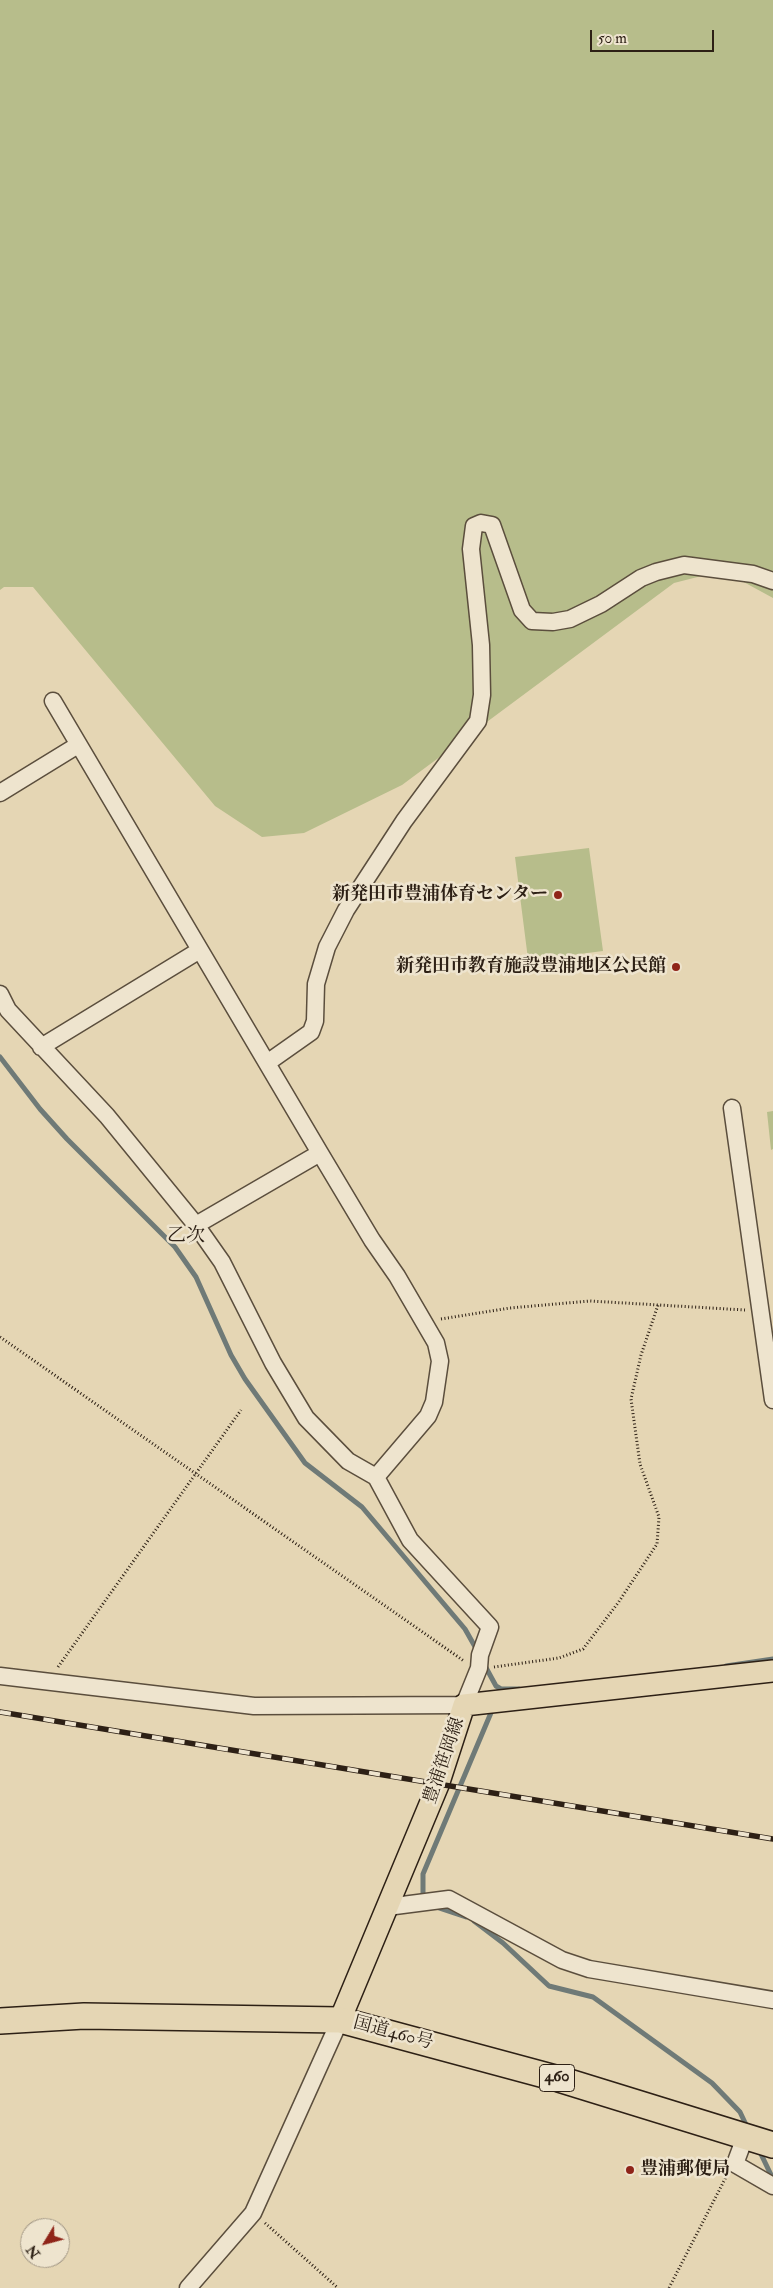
<!DOCTYPE html>
<html>
<head>
<meta charset="utf-8">
<style>
  body { margin:0 }
  #map { position:relative; width:773px; height:2288px; overflow:hidden; background:#e5d6b4; font-family:"IM FELL Double Pica",serif }
  canvas { display:block }
  .north { position:absolute; left:20px; top:2218px; width:50px; height:50px; box-sizing:border-box; background:#eee4ce; border:1px solid #a19684; border-radius:50%; rotate:233deg; font-size:14px; font-weight:700; line-height:20px; text-align:center; color:#2d2015 }
  .north::after { content:''; display:block; margin:auto; width:18px; height:22px; background:#8f2418; clip-path:polygon(50% 0,100% 100%,50% 72%,0 100%) }
  .scale { position:absolute; left:590px; top:30px; width:124px; height:22px; box-sizing:border-box; border:2px solid #2d2015; border-top:0; padding-left:6px; font-size:15px; line-height:18px; white-space:nowrap; color:#2d2015; -webkit-text-stroke:4px #eee4ce; paint-order:stroke }
</style>
</head>
<body>
<div id="map">
<canvas width="773" height="2288"></canvas>
<div class="north">N</div>
<div class="scale">50 m</div>
</div>
<script>
const g = document.querySelector('canvas').getContext('2d');
g.lineJoin = 'round';
function paint(path, color) {
  g.fillStyle = color;
  g.fill(path, 'evenodd');
}
function poly(rows) {
  const path = new Path2D();
  for (const r of rows) {
    path.moveTo(r[0], r[1]);
    for (let i = 2; i < r.length; i += 2) path.lineTo(r[i], r[i + 1]);
  }
  return path;
}
function strokePath(path, color, width, dash) {
  g.strokeStyle = color;
  g.lineWidth = width;
  g.lineCap = dash ? 'butt' : 'round';
  g.setLineDash(dash || []);
  g.stroke(path);
}
function write(font, color, halo, rows, align = 'center') {
  g.font = font + ' "IM FELL Double Pica","Noto Serif JP",serif';
  g.lineWidth = 5;
  g.setLineDash([]);
  g.textBaseline = 'middle';
  g.strokeStyle = halo;
  g.fillStyle = color;
  for (const [text, x, y, turn = 0] of rows) {
    g.save();
    g.translate(x, y);
    g.rotate((+turn || 0) * Math.PI / 180);
    g.textAlign = isNaN(turn) ? turn : align;
    if (halo) g.strokeText(text, 0, 0);
    g.fillText(text, 0, 0);
    g.restore();
  }
}
paint(poly([
  [0,0,773,0,773,598,729,574,717,572,674,583,402,785,304,833,262,837,215,806,33,587,4,587,0,590],
  [589,848,603,951,572,955,574,970,560,971,558,956,528,959,515,857],
  [773,1111,773,1149,771,1150,767,1112]
]), '#b7bd8b');
strokePath(poly([
  [0,1057,40,1109,67,1139,175,1247,196,1277,231,1355,245,1379,305,1463,362,1507,465,1629,478,1652],
  [484,1664,496,1686,501,1689,519,1689],
  [726,1666,773,1659],
  [423,1900,423,1874,493,1708],
  [436,1907,466,1917],
  [474,1921,503,1943,549,1986,593,1997,712,2083,740,2112,748,2129],
  [759,2150,773,2179]
]), '#6f7a77', 5);
const minor = poly([
  [53,701,320,1153,372,1240,397,1276,436,1343,440,1361,434,1402,428,1416,376,1477],
  [0,793,78,745],
  [0,994,8,1010,107,1116,196,1225,222,1262,273,1363,306,1418,348,1461,376,1477,410,1540,490,1627,480,1655,479,1668,464,1705,254,1706,0,1676],
  [41,1047,200,950],
  [267,1063,311,1032,315,1021,316,984,327,947,346,910,404,821,478,721,482,695,481,645,471,549,474,526,481,523,492,525,522,610,532,621,553,622,570,619,601,604,641,578,656,572,684,565,753,574,773,581],
  [732,1108,773,1400],
  [196,1225,320,1153],
  [387,1907,449,1899,562,1960,589,1969,773,2000],
  [745,2137,735,2164,773,2186],
  [188,2288,253,2213,340,2020]
]);
const major = poly([
  [340,2020,438,1785,464,1705,773,1671]
]);
const highway = poly([
  [0,2021,84,2016,340,2020,559,2079,773,2145]
]);
strokePath(minor, '#5b4e3d', 19);
strokePath(major, '#2d2015', 24);
strokePath(highway, '#2d2015', 28);
strokePath(poly([
  [441,1319,510,1308,590,1301,745,1310],
  [0,1337,464,1661],
  [58,1667,241,1410],
  [494,1667,559,1658,583,1649,618,1603,657,1544,659,1517,640,1464,631,1399,641,1355,658,1305],
  [265,2223,338,2288],
  [669,2288,727,2175]
]), '#2d2015', 3, [1, 2.5]);
strokePath(minor, '#eee4ce', 16);
strokePath(major, '#e5d6b4', 21);
strokePath(highway, '#e5d6b4', 25);
const rail = poly([
  [0,1712,773,1839]
]);
strokePath(rail, '#2d2015', 5.5);
strokePath(rail, '#eee4ce', 4, [11]);
for (const [x, y, r, color] of [
  [558,895,5,"#8f2418"],
  [676,967,5,"#8f2418"],
  [630,2170,5,"#8f2418"]
]) {
  const dot = new Path2D();
  dot.arc(x, y, r, 0, 2 * Math.PI);
  g.fillStyle = color;
  g.fill(dot);
  strokePath(dot, '#eee4ce', 2);
}
for (const [x, y, w] of [
  [557,2078,35]
]) {
  const box = new Path2D();
  box.roundRect(x - w / 2, y - 13.5, w, 27, 4);
  g.fillStyle = '#eee4ce';
  g.fill(box);
  strokePath(box, '#2d2015', 1);
}
write('bold 16px', '#2d2015', null, [
  ["460",557,2078]
]);
write('bold 18px', '#2d2015', '#eee4ce', [
  ["新発田市豊浦体育センター",548,895],
  ["新発田市教育施設豊浦地区公民館",666,967],
  ["豊浦郵便局",640,2170,"left"]
], 'right');
write('18px', '#2d2015', '#eee4ce', [
  ["豊浦笹岡線",445,1761,-71],
  ["国道460号",393,2034,15]
]);
write('19px', '#2d2015', '#eee4ce', [
  ["乙次",186,1237]
]);
</script>
</body>
</html>
